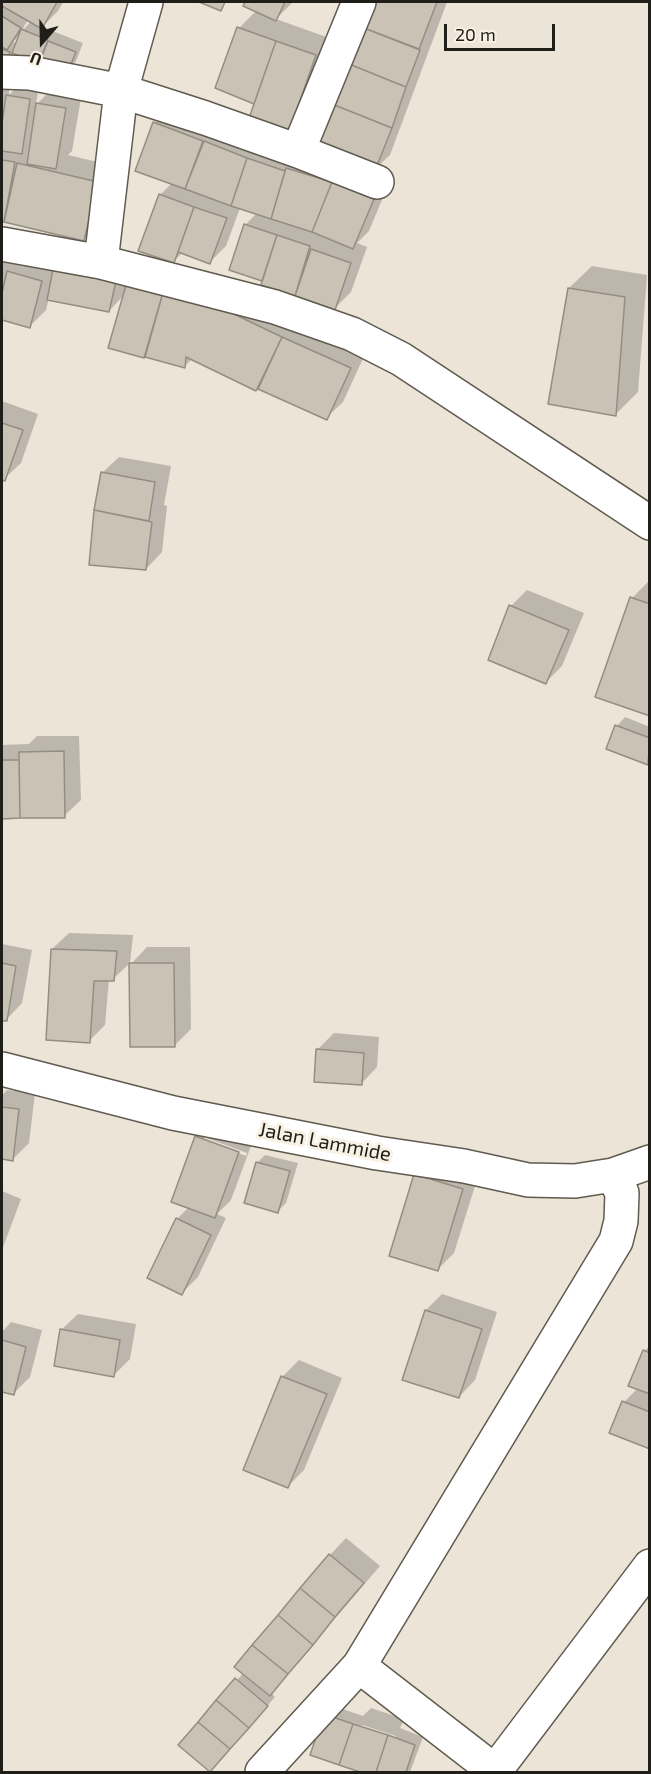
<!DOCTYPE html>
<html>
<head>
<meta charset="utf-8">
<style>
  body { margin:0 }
  #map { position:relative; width:651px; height:1774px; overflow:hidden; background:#ebe4d7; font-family:"Exo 2",sans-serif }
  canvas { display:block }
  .frame { position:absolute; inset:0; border:3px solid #201e19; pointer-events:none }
  .north { position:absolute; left:12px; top:12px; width:60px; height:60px; -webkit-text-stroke:4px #f8f1e4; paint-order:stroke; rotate:200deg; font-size:16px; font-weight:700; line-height:24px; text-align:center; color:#201e19 }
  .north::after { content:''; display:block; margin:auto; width:21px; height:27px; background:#201e19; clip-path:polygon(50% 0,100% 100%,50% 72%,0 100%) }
  .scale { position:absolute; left:444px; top:24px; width:111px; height:27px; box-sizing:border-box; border:3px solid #201e19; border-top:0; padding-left:8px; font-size:18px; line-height:21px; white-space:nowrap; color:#201e19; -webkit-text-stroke:4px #f8f1e4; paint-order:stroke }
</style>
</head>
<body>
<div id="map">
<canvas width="651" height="1774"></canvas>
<div class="frame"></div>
<div class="north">U</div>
<div class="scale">20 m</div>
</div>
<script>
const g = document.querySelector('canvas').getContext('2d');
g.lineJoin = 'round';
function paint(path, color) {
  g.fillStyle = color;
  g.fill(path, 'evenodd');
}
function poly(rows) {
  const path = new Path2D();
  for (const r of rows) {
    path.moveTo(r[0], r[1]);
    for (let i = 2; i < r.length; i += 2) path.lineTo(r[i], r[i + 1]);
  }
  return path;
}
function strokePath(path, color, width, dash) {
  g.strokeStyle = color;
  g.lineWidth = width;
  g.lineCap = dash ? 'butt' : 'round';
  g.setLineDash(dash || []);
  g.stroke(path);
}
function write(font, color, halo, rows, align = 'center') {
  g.font = font + ' "Exo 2",sans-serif';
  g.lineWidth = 6;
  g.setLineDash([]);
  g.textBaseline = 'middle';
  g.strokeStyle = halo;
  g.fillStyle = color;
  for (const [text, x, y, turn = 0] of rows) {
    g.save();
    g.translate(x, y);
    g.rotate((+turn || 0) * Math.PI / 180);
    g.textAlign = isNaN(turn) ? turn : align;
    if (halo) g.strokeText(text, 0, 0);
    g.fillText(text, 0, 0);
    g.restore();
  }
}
paint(poly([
  [2,2,63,2,58,11,42,27,83,43,76,61,68,70,14,53,12,59,2,66],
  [28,20,31,21,24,29,23,28],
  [20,33,17,44,13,42,15,40],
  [247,2,293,2,276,19,332,39,305,117,256,103,239,28,257,10,245,5],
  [374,2,447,2,390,155,373,171,317,148],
  [2,68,9,68,9,95,16,88,38,91,36,105,54,87,82,92,72,151,68,155,114,166,100,223,84,239,2,221],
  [171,107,389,183,369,231,357,243,367,247,351,292,334,309,263,284,264,280,231,270,245,225,257,213,240,208,226,246,210,262,183,252,173,262,140,250,160,195,172,183,154,123],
  [2,241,182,273,188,267,219,274,304,314,366,352,343,402,326,418,263,382,256,389,192,359,184,367,149,351,143,357,124,295,109,311,49,298,46,310,30,326,2,319],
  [592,266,647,275,638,392,616,414,569,288],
  [2,401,38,414,21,463,4,479,2,478],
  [119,457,171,466,164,505,167,506,162,552,146,569,90,564,95,510,102,473],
  [650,580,650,714,632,598],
  [527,590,584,613,562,666,546,682,511,606],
  [625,717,650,727,648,763,608,748,617,726],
  [37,736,79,736,81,800,64,816,2,817,2,745,29,744],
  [69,933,133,935,130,963,113,979,109,979,105,1025,89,1041,52,949],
  [2,944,32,950,22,1003,6,1020,2,1019],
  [147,947,190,947,191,1029,175,1045,131,964],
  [334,1033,379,1037,377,1067,361,1084,317,1050],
  [7,1090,35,1093,29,1143,13,1159,2,1158,2,1095],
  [213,1120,255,1135,231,1200,217,1214,226,1218,198,1277,182,1293,177,1219,189,1207,173,1201,197,1136],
  [204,1137,247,1153,246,1156,204,1140],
  [265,1155,298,1163,286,1203,278,1211,257,1163],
  [479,1173,454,1253,438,1269,416,1175],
  [2,1191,21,1199,2,1250],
  [442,1294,497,1312,475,1380,459,1397,426,1310],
  [78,1314,136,1324,130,1359,113,1376,61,1330],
  [11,1322,42,1330,30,1377,13,1394,2,1391,2,1332],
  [650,1346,650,1448,624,1402,638,1388,644,1351],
  [299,1360,342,1378,304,1470,288,1486,245,1469,283,1376],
  [346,1538,380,1566,271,1693,275,1697,219,1762,181,1745,244,1672,330,1555],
  [334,1706,363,1716,371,1708,404,1719,400,1728,423,1737,410,1772,364,1772,312,1755],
  [362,1725,396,1736,395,1739,362,1728]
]), '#0003');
const building = poly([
  [2,2,57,2,42,29,2,6,2,2],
  [199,2,225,2,221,11,199,2],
  [245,2,285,2,276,21,243,6,245,2],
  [373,2,437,2,419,49,364,28,373,2],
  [2,16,21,28,7,50,2,47,2,16],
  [237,27,276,41,254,104,215,88,237,27],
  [364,28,420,50,406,87,349,64,364,28],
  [21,29,48,40,38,64,12,53,21,29],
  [48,41,76,52,68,71,40,61,48,41],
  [276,41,316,55,288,135,248,121,276,41],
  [2,49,10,52,4,69,2,68,2,49],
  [349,64,406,87,392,128,332,104,349,64],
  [6,95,30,99,22,154,2,151,2,124,6,95],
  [36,103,66,108,56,169,27,164,36,103],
  [332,104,392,128,374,173,315,149,332,104],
  [153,122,203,141,185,189,135,171,153,122],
  [204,141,247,158,231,206,185,189,204,141],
  [247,158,285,171,271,219,231,206,247,158],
  [2,160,15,162,4,222,2,221,2,160],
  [17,163,98,182,84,241,4,222,17,163],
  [286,168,332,182,312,232,271,219,286,168],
  [332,182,374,199,353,249,312,232,332,182],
  [159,194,194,207,174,263,138,251,159,194],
  [194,207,227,218,210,264,178,252,194,207],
  [244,224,277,235,262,281,229,270,244,224],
  [277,235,310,246,295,296,261,285,277,235],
  [311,249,351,263,335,310,295,296,311,249],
  [54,264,117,277,109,312,47,300,54,264],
  [7,271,42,281,30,328,2,320,2,293,7,271],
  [128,278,164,289,144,358,108,348,128,278],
  [568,288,625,297,616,416,548,404,568,288],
  [164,289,196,296,282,337,256,391,186,357,185,368,145,357,164,289],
  [282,337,351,368,327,420,258,389,282,337],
  [2,423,23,430,5,481,2,480,2,423],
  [101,472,155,482,149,521,94,510,101,472],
  [94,510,152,522,146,570,89,565,94,510],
  [630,597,650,604,650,716,595,697,630,597],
  [509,605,569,630,546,684,488,660,509,605],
  [615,725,650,738,648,765,606,749,615,725],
  [64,751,65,818,20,818,19,752,64,751],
  [2,760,19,760,20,818,2,819,2,760],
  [51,949,117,951,114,981,94,981,90,1043,46,1040,51,949],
  [2,963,16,966,7,1021,2,1021,2,963],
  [129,963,174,963,175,1047,130,1047,129,963],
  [316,1049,364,1053,362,1085,314,1082,316,1049],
  [2,1107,19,1109,13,1161,2,1159,2,1107],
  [195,1136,239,1152,215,1218,171,1202,195,1136],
  [256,1162,290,1171,278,1213,244,1203,256,1162],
  [414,1174,463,1189,438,1271,389,1256,414,1174],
  [176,1218,211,1235,182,1295,147,1278,176,1218],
  [425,1310,482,1329,459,1398,402,1380,425,1310],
  [60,1329,120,1340,114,1377,54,1366,60,1329],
  [2,1340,26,1347,14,1395,2,1392,2,1340],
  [643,1350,650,1353,650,1394,628,1386,643,1350],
  [281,1376,327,1394,288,1488,243,1470,281,1376],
  [622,1401,650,1412,650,1449,609,1433,622,1401],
  [329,1554,364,1583,335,1617,300,1588,329,1554],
  [300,1588,335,1617,313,1645,278,1615,300,1588],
  [278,1615,313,1645,288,1674,252,1645,278,1615],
  [252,1645,288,1674,270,1696,234,1667,252,1645],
  [235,1678,268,1706,249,1728,216,1700,235,1678],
  [216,1700,249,1728,230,1749,198,1722,216,1700],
  [324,1714,353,1724,339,1765,310,1755,324,1714],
  [198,1722,230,1749,210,1772,178,1745,198,1722],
  [353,1724,388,1735,376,1772,360,1772,339,1765,353,1724],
  [388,1735,415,1745,406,1772,376,1772,388,1735]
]);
paint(building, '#c9c2b5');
strokePath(building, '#948e82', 1.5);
const minor = poly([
  [2,72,30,73,121,91,205,118,298,151,377,182],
  [298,151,359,2],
  [2,244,101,262,275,307,352,334,401,359,650,523],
  [101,262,121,91,146,2],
  [2,1069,173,1113,377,1153,464,1166,528,1180,575,1181,613,1175,650,1162],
  [495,1771,650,1566],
  [262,1772,359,1666],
  [496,1772,359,1666,616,1241,621,1221,622,1193,613,1175]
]);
strokePath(minor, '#605a4f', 36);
strokePath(minor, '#fff', 33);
write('20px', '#201e19', '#f8f1e4', [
  ["Jalan Lammide",325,1142,11]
]);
</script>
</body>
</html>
